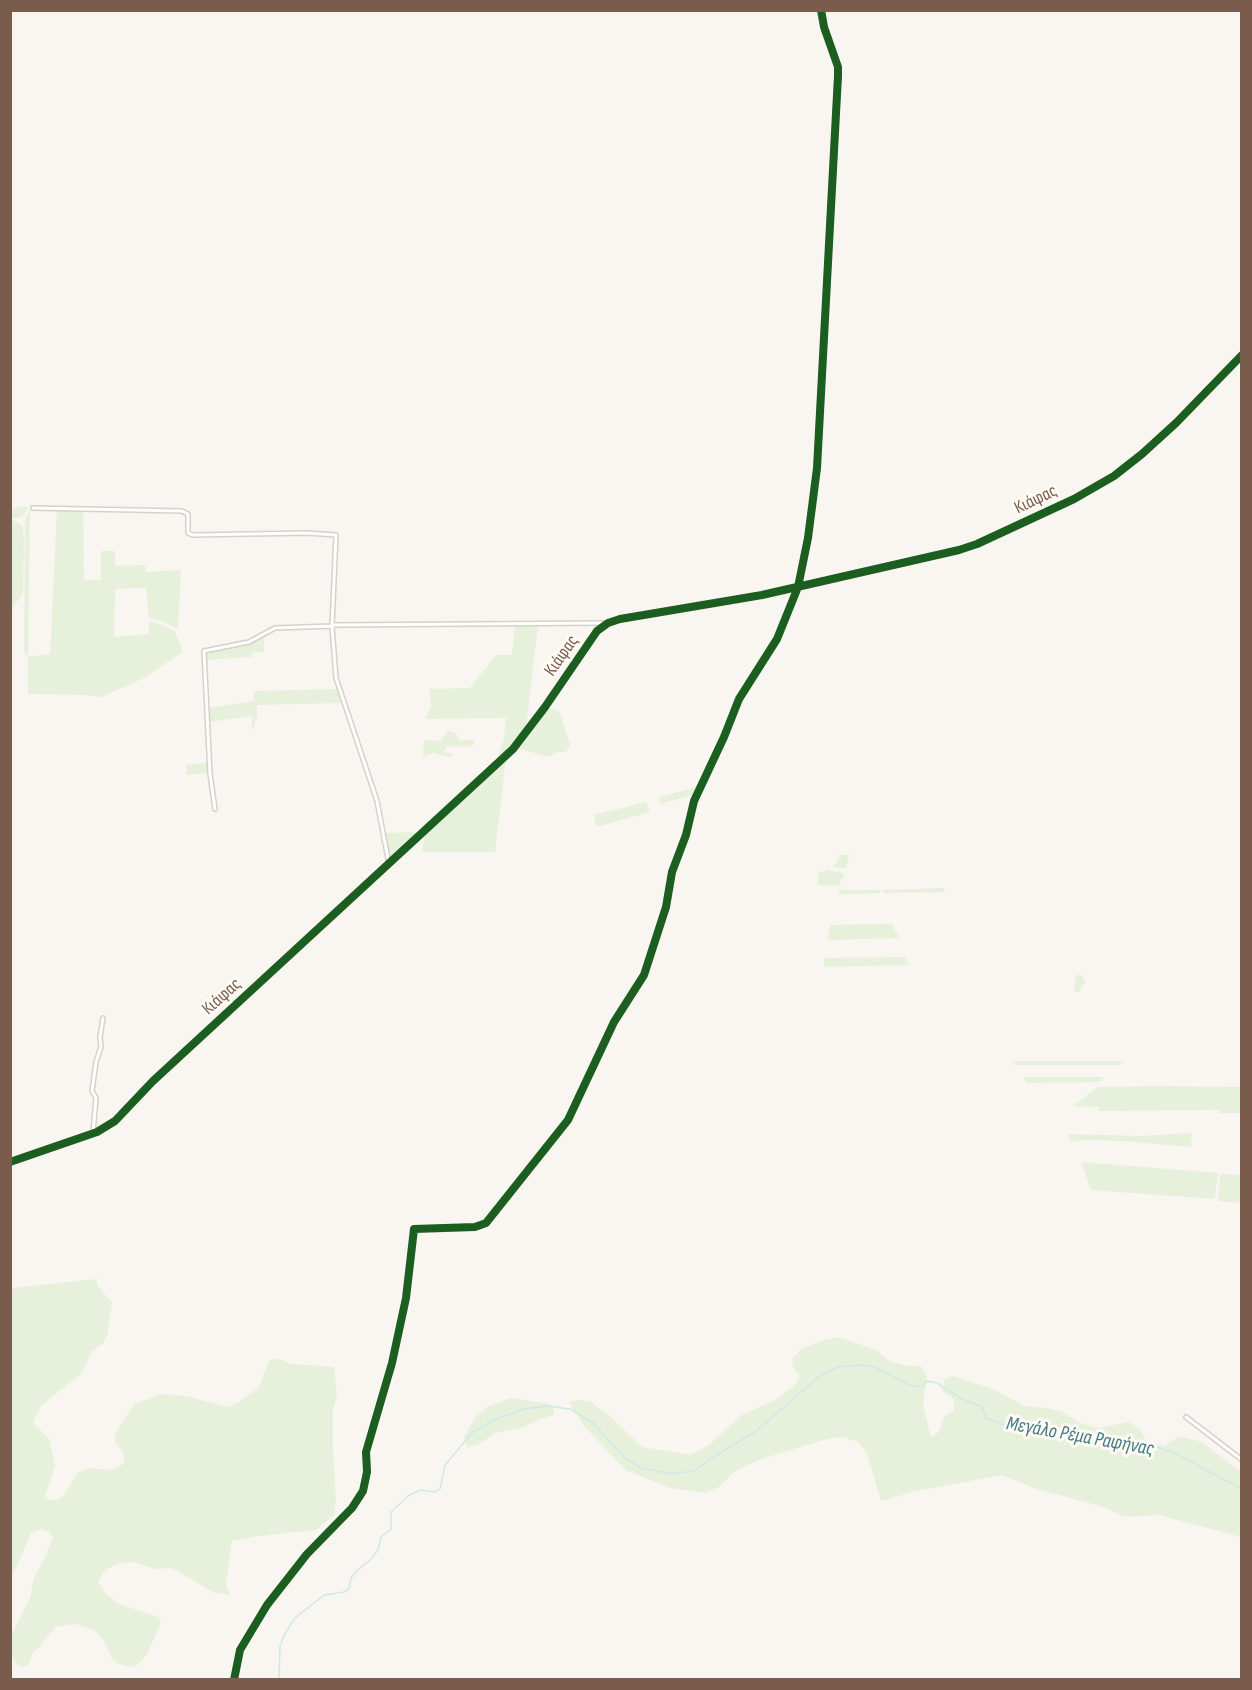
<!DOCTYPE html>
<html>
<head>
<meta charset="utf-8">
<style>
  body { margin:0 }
  #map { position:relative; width:1252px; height:1690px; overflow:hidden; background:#f9f5f0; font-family:"Sofia Sans Condensed",sans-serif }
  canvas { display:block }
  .frame { position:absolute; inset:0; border:12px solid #7a5c4d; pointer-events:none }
</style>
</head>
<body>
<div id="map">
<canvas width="1252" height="1690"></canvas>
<div class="frame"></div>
</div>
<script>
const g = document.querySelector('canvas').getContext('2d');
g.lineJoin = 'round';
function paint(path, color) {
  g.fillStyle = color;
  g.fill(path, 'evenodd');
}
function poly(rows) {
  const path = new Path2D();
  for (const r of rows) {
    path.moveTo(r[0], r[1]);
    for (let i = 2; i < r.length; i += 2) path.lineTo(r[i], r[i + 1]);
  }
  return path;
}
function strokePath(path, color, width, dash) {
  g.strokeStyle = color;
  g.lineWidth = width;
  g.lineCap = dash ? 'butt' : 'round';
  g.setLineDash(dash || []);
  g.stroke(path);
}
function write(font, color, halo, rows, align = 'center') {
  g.font = font + ' "Sofia Sans Condensed",sans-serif';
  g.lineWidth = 6;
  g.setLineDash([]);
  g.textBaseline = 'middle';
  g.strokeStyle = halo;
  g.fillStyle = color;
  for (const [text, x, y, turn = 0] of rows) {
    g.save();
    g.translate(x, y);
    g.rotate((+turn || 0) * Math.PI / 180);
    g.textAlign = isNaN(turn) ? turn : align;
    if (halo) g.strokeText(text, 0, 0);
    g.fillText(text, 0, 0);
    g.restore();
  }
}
paint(poly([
  [20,506,28,507,23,516,18,518,11,517,11,511],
  [30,509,28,657,50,654,57,510,83,511,84,580,101,580,101,551,115,551,115,566,145,565,146,572,181,570,178,628,177,629,164,622,149,618,146,588,115,589,114,637,149,634,149,621,152,621,174,630,181,645,182,652,146,677,102,697,86,695,28,694,28,658,24,651,25,520],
  [11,519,22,525,24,537,23,594,14,605,11,613],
  [515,625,538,625,526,729,502,756,499,755,504,739,506,718,426,719,431,706,429,689,470,688,496,655,512,655],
  [264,635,264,652,252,653,252,657,205,660,207,653,249,643],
  [337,689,341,703,257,705,257,719,254,724,255,729,252,729,252,716,208,722,208,708,254,701,254,691],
  [545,709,555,709,560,713,570,745,566,752,558,752,548,757,517,748],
  [448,731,455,733,460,740,474,740,474,744,468,747,447,746,443,752,455,754,448,757,433,753,423,757,424,740,440,741],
  [506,758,495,852,422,852,425,835],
  [209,762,208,773,187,775,186,765],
  [697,787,693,795,660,804,659,797],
  [646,802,650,812,596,827,594,815],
  [420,832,392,858,389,856,385,833],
  [839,855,849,855,846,868,833,867,838,860],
  [828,870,845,874,838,886,818,885,818,873],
  [944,888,945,892,885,893,882,890],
  [839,890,879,890,880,893,839,894],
  [892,924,899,938,828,940,830,925],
  [906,957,909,965,826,967,824,964,824,958],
  [1076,975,1082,975,1085,982,1079,992,1075,992,1074,990],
  [1012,1061,1125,1061,1120,1065,1015,1065],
  [1023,1077,1104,1077,1098,1082,1027,1083],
  [1157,1086,1240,1087,1241,1113,1219,1113,1219,1110,1098,1111,1098,1107,1073,1106,1097,1087],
  [1192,1133,1191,1147,1123,1141,1083,1140,1072,1142,1066,1134,1141,1136],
  [1081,1162,1218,1173,1215,1199,1091,1190],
  [1220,1174,1241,1175,1241,1203,1218,1201],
  [97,1279,97,1285,112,1303,107,1336,103,1343,92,1351,82,1373,41,1406,33,1422,49,1439,55,1466,45,1496,51,1501,59,1499,64,1495,78,1473,89,1468,111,1470,122,1465,125,1460,123,1452,115,1442,115,1435,134,1404,162,1394,186,1396,227,1407,241,1401,259,1387,269,1360,279,1359,292,1364,334,1367,337,1394,333,1410,333,1450,336,1500,334,1515,316,1530,258,1536,232,1541,226,1584,230,1595,213,1592,172,1568,156,1569,133,1562,120,1563,109,1568,103,1573,98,1582,106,1594,119,1604,159,1617,161,1623,147,1654,137,1665,130,1667,118,1664,113,1660,104,1641,96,1631,76,1624,56,1627,32,1655,28,1665,23,1667,16,1664,11,1655,11,1636,30,1598,34,1578,46,1555,53,1537,48,1531,41,1529,31,1533,11,1580,11,1292,12,1288],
  [839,1337,876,1350,889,1361,907,1366,921,1366,927,1376,923,1404,931,1437,939,1432,944,1417,954,1410,954,1399,942,1391,945,1379,953,1376,993,1389,1024,1406,1047,1408,1063,1412,1080,1423,1098,1428,1129,1422,1140,1430,1146,1441,1164,1446,1180,1436,1202,1442,1241,1472,1241,1537,1159,1515,1124,1517,1104,1507,1037,1489,1002,1475,916,1491,881,1501,867,1453,858,1442,843,1437,827,1439,758,1460,734,1472,719,1487,704,1493,671,1488,626,1470,583,1425,569,1402,579,1400,591,1402,609,1415,642,1447,691,1455,709,1445,742,1415,775,1400,794,1386,800,1376,793,1367,792,1359,801,1349,821,1341],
  [511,1398,550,1404,554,1410,554,1415,539,1419,524,1427,495,1433,478,1445,467,1447,464,1437,476,1416,489,1406]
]), '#e7f0db');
strokePath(poly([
  [279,1680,280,1646,284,1635,295,1618,324,1595,344,1592,349,1589,351,1578,359,1569,370,1560,378,1550,381,1537,391,1529,391,1512,408,1496,420,1490,435,1492,440,1489,445,1465,472,1433,494,1420,524,1409,548,1406,570,1409,593,1423,626,1459,641,1468,671,1474,694,1471,710,1459,755,1432,821,1375,838,1367,858,1365,875,1367,909,1385,922,1387,927,1381,937,1383,960,1398,982,1407,986,1418,1013,1428,1029,1432,1050,1430,1073,1432,1123,1447,1157,1447,1176,1454,1242,1489]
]), '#d0e8ea', 1.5);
const minor = poly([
  [33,508,182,511,188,514,188,533,193,535,307,533,336,535,332,626,336,678,377,801,389,864],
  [332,625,608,623],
  [215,809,210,774,204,651,249,642,275,628,332,626],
  [93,1133,96,1098,92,1091,96,1062,101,1047,100,1037,103,1018],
  [1186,1417,1242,1460]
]);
const tertiary = poly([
  [10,1162,97,1132,115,1121,153,1081,513,749,545,707,597,631,608,623,620,619,762,595,959,550,977,544,1074,499,1114,476,1142,454,1176,423,1242,355],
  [234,1680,240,1650,267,1605,307,1554,352,1508,363,1491,367,1472,366,1452,392,1363,406,1298,414,1229,475,1227,486,1223,568,1120,614,1022,644,975,666,907,672,872,686,835,694,801,724,737,739,699,777,639,798,587,808,538,817,468,838,76,838,67,824,27,821,10]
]);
strokePath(minor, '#d7d1cb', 6);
strokePath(tertiary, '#d7d1cb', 7);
strokePath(minor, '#fefefd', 3);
strokePath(tertiary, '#fefefd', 4);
strokePath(poly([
  [10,1162,97,1132,115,1121,153,1081,513,749,545,707,597,631,608,623,620,619,762,595,959,550,977,544,1074,499,1114,476,1142,454,1176,423,1242,355],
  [234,1680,240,1650,267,1605,307,1554,352,1508,363,1491,367,1472,366,1452,392,1363,406,1298,414,1229,475,1227,486,1223,568,1120,614,1022,644,975,666,907,672,872,686,835,694,801,724,737,739,699,777,639,798,587,808,538,817,468,838,76,838,67,824,27,821,10]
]), '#1b5e20', 8);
write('18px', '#7a5c4d', '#fffaf3', [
  ["Κιάφας",1036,500,-26],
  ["Κιάφας",562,656,-55],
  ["Κιάφας",222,997,-42]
]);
write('italic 20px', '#437c86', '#fffaf3', [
  ["Μεγάλο Ρέμα Ραφήνας",1080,1437,10]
]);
</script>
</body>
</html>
